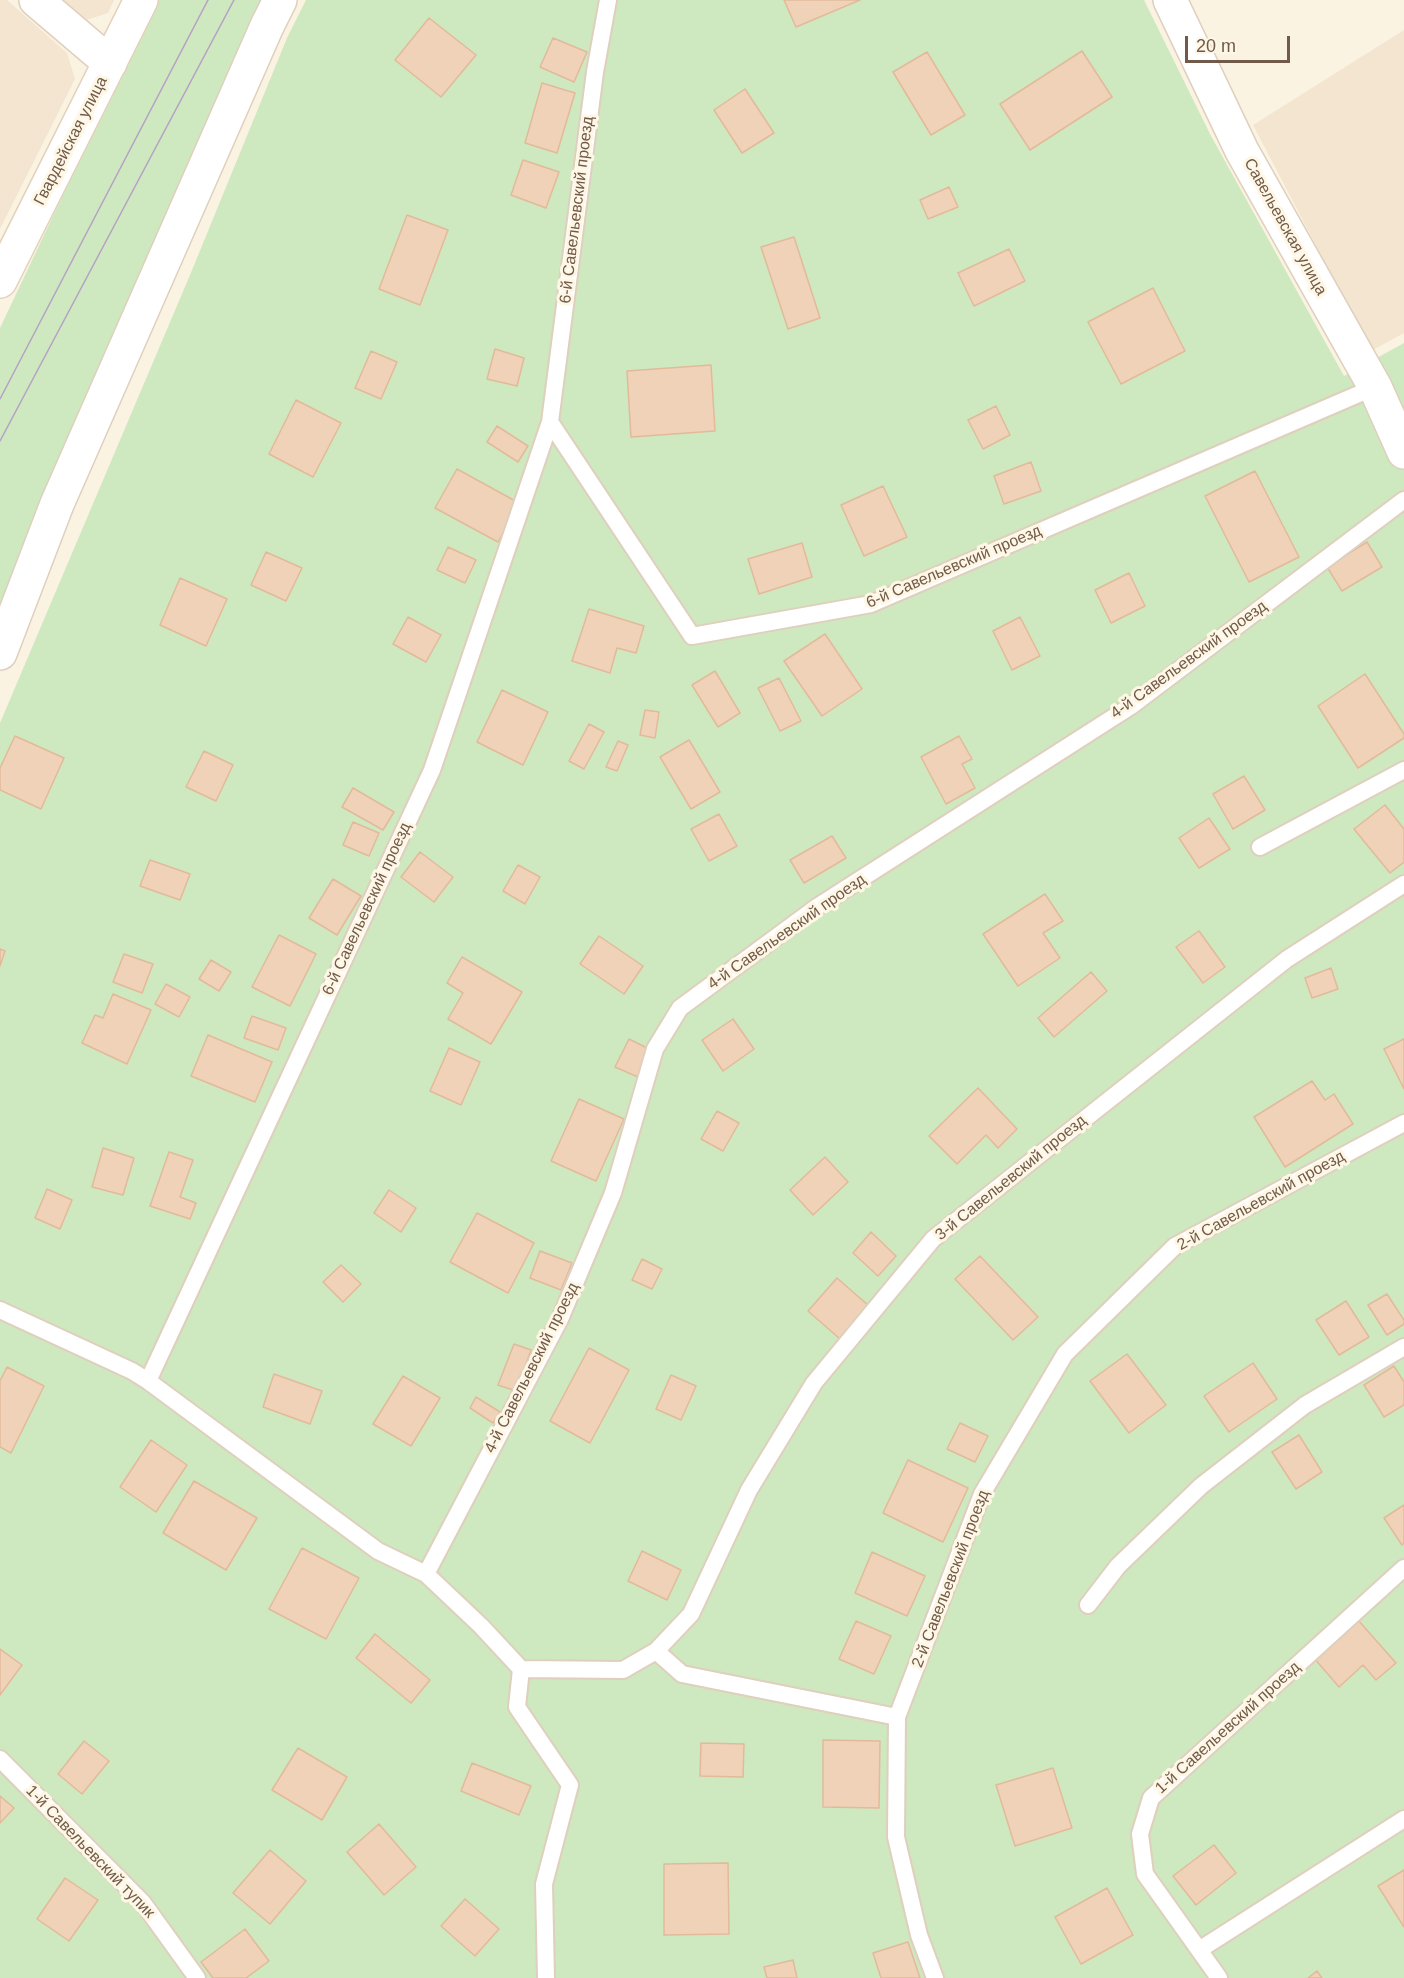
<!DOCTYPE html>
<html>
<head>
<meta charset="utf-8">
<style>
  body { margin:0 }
  #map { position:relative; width:1404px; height:1978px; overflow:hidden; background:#fbf3e1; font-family:Arial,sans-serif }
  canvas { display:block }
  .scale { position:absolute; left:1185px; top:36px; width:105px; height:27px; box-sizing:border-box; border:3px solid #715a49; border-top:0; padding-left:8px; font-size:18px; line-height:21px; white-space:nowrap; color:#715a49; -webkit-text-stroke:4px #fff7e6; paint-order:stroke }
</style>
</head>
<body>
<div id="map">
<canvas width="1404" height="1978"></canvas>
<div class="scale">20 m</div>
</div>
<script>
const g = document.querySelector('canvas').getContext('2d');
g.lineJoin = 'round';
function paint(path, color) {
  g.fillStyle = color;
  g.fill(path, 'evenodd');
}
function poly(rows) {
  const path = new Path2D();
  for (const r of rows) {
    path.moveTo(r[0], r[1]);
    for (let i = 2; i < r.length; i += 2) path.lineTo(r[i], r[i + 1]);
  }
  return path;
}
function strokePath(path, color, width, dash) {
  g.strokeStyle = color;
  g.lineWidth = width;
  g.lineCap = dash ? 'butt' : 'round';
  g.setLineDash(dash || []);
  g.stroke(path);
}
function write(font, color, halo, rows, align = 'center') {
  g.font = font + ' Arial,sans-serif';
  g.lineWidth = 6;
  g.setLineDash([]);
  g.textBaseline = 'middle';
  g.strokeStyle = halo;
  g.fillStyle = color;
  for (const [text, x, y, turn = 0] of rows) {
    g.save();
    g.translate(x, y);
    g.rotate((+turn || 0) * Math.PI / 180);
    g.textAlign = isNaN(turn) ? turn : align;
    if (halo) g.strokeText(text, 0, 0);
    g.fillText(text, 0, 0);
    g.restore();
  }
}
paint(poly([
  [0,0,7,0,67,53,75,79,0,229],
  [57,0,114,0,108,13,83,21],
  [1404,30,1404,333,1371,351,1253,125]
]), '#f3e5cf');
paint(poly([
  [158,0,285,0,0,666,0,328,122,70],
  [306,0,1144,0,1210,134,1344,376,1404,343,1404,1978,0,1978,0,723,190,275,287,38]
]), '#cee8c0');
const building = poly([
  [784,0,860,0,796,27,784,0],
  [429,18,476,55,441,97,395,60,429,18],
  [553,38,587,52,574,82,540,67,553,38],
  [1082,51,1112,97,1030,150,1000,104,1082,51],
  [927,52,965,115,931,135,893,72,927,52],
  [542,83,575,93,557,153,525,143,542,83],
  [745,89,774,133,742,153,714,110,745,89],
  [523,160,559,172,546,208,511,195,523,160],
  [949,187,958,207,928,219,920,200,949,187],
  [407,215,448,230,420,305,379,289,407,215],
  [794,237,820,318,788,329,761,247,794,237],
  [1009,249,1025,281,974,306,958,273,1009,249],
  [1153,288,1185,351,1121,384,1088,322,1153,288],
  [495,349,524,358,517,386,487,379,495,349],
  [371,351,397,362,381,399,355,388,371,351],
  [711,365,715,431,631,437,627,371,711,365],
  [296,400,341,423,313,477,269,454,296,400],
  [996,406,1010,435,983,449,968,420,996,406],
  [497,426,528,446,518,462,487,442,497,426],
  [1031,462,1041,491,1004,504,994,476,1031,462],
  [457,469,519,503,498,542,435,508,457,469],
  [1255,471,1299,557,1249,582,1205,496,1255,471],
  [883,486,907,537,864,556,841,505,883,486],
  [1367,542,1382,567,1342,591,1327,567,1367,542],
  [802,543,812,577,759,594,748,559,802,543],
  [448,547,476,560,465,583,437,570,448,547],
  [266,552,302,568,286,601,251,585,266,552],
  [1129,573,1145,606,1111,623,1095,590,1129,573],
  [180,578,227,599,206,646,160,625,180,578],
  [589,609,644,626,636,653,617,648,610,673,572,661,589,609],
  [408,617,441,635,426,662,393,644,408,617],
  [1020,617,1040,656,1012,670,993,631,1020,617],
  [825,634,862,689,822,716,784,661,825,634],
  [715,671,740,713,718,727,692,685,715,671],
  [1365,674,1404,734,1404,738,1358,768,1318,706,1365,674],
  [779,678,801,721,780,731,758,688,779,678],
  [502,690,548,712,523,765,477,742,502,690],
  [645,710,659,712,655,738,640,735,645,710],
  [589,724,604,732,584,769,569,761,589,724],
  [15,736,64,758,41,809,0,790,0,768,15,736],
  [959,736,972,759,962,764,975,788,946,804,921,757,959,736],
  [689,740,720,792,691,809,660,757,689,740],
  [618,741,628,745,617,771,606,767,618,741],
  [204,751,233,765,216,801,186,787,204,751],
  [1244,776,1265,810,1233,829,1213,794,1244,776],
  [353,788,394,812,383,830,342,807,353,788],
  [1385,805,1404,829,1404,862,1390,873,1354,829,1385,805],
  [719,814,737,846,709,861,691,829,719,814],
  [1209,818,1230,849,1199,868,1179,838,1209,818],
  [353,822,379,833,369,856,343,845,353,822],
  [832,836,846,858,804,883,790,860,832,836],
  [420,852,453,877,434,902,401,877,420,852],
  [150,860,190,874,180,900,140,886,150,860],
  [518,865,540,877,525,904,503,891,518,865],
  [333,879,361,896,337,935,309,918,333,879],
  [1045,894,1063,921,1043,933,1060,958,1018,986,983,934,1045,894],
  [1199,931,1225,967,1203,983,1176,947,1199,931],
  [279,935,316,954,290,1006,252,987,279,935],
  [599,936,643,966,624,994,580,964,599,936],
  [0,949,5,951,0,966,0,949],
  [124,954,153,964,142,993,113,982,124,954],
  [462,957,522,992,491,1044,448,1019,463,993,447,983,462,957],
  [211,960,231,972,219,991,199,979,211,960],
  [1331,968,1338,989,1312,998,1305,978,1331,968],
  [1091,972,1107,991,1054,1037,1038,1018,1091,972],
  [166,984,190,997,179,1017,155,1004,166,984],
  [113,994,151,1010,127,1064,82,1043,95,1015,103,1018,113,994],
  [252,1016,286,1028,278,1050,244,1038,252,1016],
  [733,1019,754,1049,723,1071,702,1040,733,1019],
  [208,1035,272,1062,255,1102,191,1076,208,1035],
  [629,1039,651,1050,638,1077,615,1067,629,1039],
  [1404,1039,1404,1089,1384,1049,1404,1039],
  [449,1048,480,1062,461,1105,430,1091,449,1048],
  [1312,1081,1325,1100,1334,1094,1353,1124,1285,1167,1254,1117,1312,1081],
  [978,1088,1017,1129,998,1148,986,1135,957,1164,929,1136,978,1088],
  [579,1099,624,1119,596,1181,551,1161,579,1099],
  [717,1111,739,1123,723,1151,701,1139,717,1111],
  [103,1148,134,1158,123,1195,92,1187,103,1148],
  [169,1152,193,1160,180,1197,196,1203,190,1219,150,1206,169,1152],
  [825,1157,848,1182,813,1215,790,1190,825,1157],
  [47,1189,72,1200,60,1229,35,1218,47,1189],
  [389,1190,416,1208,401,1232,374,1213,389,1190],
  [477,1213,534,1243,508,1293,450,1262,477,1213],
  [871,1232,896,1256,878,1276,853,1253,871,1232],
  [540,1251,572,1263,561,1290,530,1278,540,1251],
  [980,1256,1038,1317,1013,1340,955,1279,980,1256],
  [642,1259,662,1269,652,1289,632,1280,642,1259],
  [341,1265,361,1284,343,1302,323,1282,341,1265],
  [837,1278,869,1306,840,1339,808,1311,837,1278],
  [1387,1294,1404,1320,1404,1324,1387,1335,1368,1305,1387,1294],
  [1346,1301,1369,1337,1339,1355,1316,1320,1346,1301],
  [514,1344,531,1350,516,1391,498,1385,514,1344],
  [589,1348,629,1370,590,1443,550,1421,589,1348],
  [1127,1354,1166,1405,1129,1433,1090,1381,1127,1354],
  [1253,1363,1277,1399,1229,1432,1204,1396,1253,1363],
  [1394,1366,1404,1382,1404,1405,1384,1417,1364,1385,1394,1366],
  [7,1367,44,1386,11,1453,0,1447,0,1381,7,1367],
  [274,1374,322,1391,310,1424,263,1407,274,1374],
  [671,1375,696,1386,681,1420,656,1409,671,1375],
  [403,1376,440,1398,411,1446,373,1424,403,1376],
  [476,1397,500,1412,493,1423,470,1408,476,1397],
  [960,1423,988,1436,975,1462,947,1449,960,1423],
  [1299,1435,1322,1472,1296,1489,1272,1452,1299,1435],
  [151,1440,187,1465,156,1512,120,1487,151,1440],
  [908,1460,968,1488,943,1542,883,1513,908,1460],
  [194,1481,257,1518,226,1570,163,1533,194,1481],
  [1404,1505,1404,1543,1402,1545,1384,1518,1404,1505],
  [302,1548,359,1578,326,1639,269,1609,302,1548],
  [642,1551,681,1570,667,1600,628,1581,642,1551],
  [872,1552,925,1576,907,1616,855,1593,872,1552],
  [1358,1620,1396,1663,1376,1680,1363,1665,1339,1687,1314,1658,1358,1620],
  [856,1621,891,1636,874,1674,839,1659,856,1621],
  [375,1634,430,1680,411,1703,356,1658,375,1634],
  [0,1649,22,1665,0,1695,0,1649],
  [823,1740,880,1741,879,1808,823,1807,823,1740],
  [84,1741,109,1761,82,1794,58,1774,84,1741],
  [701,1743,744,1744,743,1777,700,1776,701,1743],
  [298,1748,347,1777,322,1820,272,1790,298,1748],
  [472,1763,531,1786,519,1815,461,1791,472,1763],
  [1053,1768,1072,1828,1015,1846,996,1785,1053,1768],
  [0,1796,14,1808,0,1823,0,1796],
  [379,1824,416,1867,384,1895,347,1852,379,1824],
  [1214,1845,1236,1873,1196,1905,1173,1876,1214,1845],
  [270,1850,306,1881,270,1924,233,1893,270,1850],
  [728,1863,729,1934,664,1935,664,1864,728,1863],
  [1404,1870,1404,1927,1378,1886,1404,1870],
  [65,1878,98,1900,69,1941,37,1919,65,1878],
  [1107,1888,1133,1935,1081,1964,1055,1917,1107,1888],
  [465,1899,499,1929,475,1956,441,1926,465,1899],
  [245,1929,269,1961,246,1978,213,1978,201,1962,245,1929],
  [908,1942,920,1978,881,1978,873,1953,908,1942],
  [793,1960,797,1978,767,1978,764,1967,793,1960],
  [1317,1971,1322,1978,1308,1978,1317,1971]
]);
paint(building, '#f0d2b9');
strokePath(building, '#e2ba9a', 1.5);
const service = poly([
  [608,0,595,72,550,422,692,636,871,604,1375,387],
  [1260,847,1404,770],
  [0,1310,132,1371,148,1381,378,1551,426,1574,481,1626,521,1669,623,1670,656,1651,682,1674,897,1717],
  [148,1381,432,770,550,422],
  [426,1574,560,1319,613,1193,655,1049,680,1008,817,907,1131,706,1404,500],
  [1088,1605,1118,1566,1201,1486,1305,1405,1404,1347],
  [656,1651,691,1614,749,1490,814,1383,933,1239,1287,959,1404,884],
  [521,1669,517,1707,570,1785,544,1884,546,1978],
  [0,1759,143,1903,197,1978],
  [1199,1950,1404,1819],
  [935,1978,919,1935,896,1837,897,1717,982,1494,1065,1354,1175,1246,1404,1123],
  [1219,1978,1145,1874,1140,1834,1151,1798,1404,1568]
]);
const minor = poly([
  [36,0,110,63],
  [1170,0,1242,151,1375,387,1404,452],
  [0,653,57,504,267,26,280,0]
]);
const secondary = poly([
  [0,281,141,0]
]);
strokePath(service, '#dfcfbd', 20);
strokePath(minor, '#dfcfbd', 36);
strokePath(secondary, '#e4d1bb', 36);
strokePath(service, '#fff', 16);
strokePath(minor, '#fff', 33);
strokePath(secondary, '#fff', 33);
strokePath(poly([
  [0,399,208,0],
  [0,441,234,0]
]), '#b6a0c4', 1.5);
write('16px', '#715a49', '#fff7e6', [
  ["Гвардейская улица",71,141,-63],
  ["6-й Савельевский проезд",577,210,-83],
  ["Савельевская улица",1285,227,61],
  ["6-й Савельевский проезд",954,567,-23],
  ["4-й Савельевский проезд",1189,660,-36],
  ["6-й Савельевский проезд",367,909,-65],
  ["4-й Савельевский проезд",787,932,-35],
  ["3-й Савельевский проезд",1011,1178,-39],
  ["2-й Савельевский проезд",1261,1201,-29],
  ["4-й Савельевский проезд",532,1368,-63],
  ["2-й Савельевский проезд",951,1579,-69],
  ["1-й Савельевский проезд",1228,1728,-42],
  ["1-й Савельевский тупик",90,1852,46]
]);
</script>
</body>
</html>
